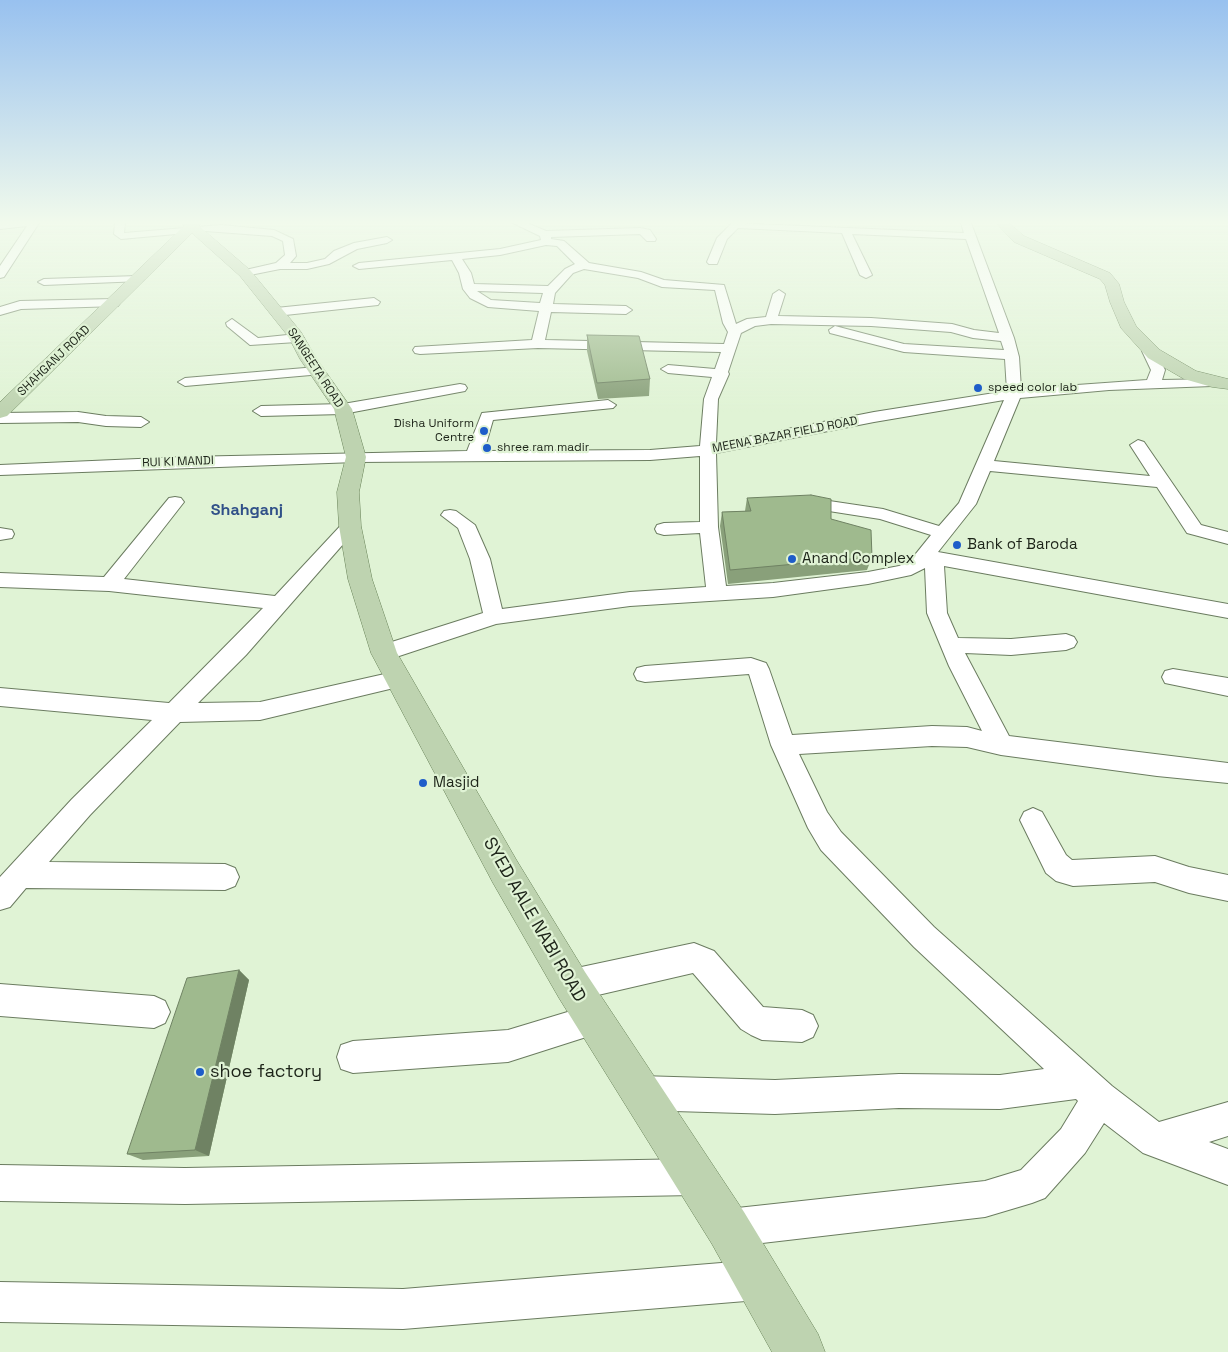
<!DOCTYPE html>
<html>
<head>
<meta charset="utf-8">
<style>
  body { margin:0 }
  canvas { display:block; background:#e0f3d5 }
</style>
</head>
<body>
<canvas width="1228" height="1352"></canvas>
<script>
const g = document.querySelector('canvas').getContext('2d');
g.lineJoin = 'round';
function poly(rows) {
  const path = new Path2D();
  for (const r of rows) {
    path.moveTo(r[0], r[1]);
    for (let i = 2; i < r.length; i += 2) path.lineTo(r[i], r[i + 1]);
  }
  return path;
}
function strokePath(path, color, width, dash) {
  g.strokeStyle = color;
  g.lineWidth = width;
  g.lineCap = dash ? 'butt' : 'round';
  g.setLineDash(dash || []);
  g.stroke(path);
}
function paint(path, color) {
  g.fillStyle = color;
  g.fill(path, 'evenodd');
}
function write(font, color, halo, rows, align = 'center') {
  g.font = font + ' "Space Grotesk",sans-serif';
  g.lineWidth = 4.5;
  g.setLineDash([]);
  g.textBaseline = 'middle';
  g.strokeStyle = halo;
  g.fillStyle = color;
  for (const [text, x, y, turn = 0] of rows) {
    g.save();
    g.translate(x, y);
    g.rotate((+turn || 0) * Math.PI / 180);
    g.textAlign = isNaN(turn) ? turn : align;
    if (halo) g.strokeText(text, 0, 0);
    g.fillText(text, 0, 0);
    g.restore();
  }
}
const minor = poly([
  [0,223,39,223,4,277,0,278,0,266,27,226,0,229,0,223],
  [115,223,125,223,124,233,221,225,274,230,293,239,296,256,290,263,307,263,325,259,334,251,354,243,387,237,392,240,387,243,357,249,329,264,307,269,280,269,245,276,241,275,241,271,276,263,285,255,283,241,272,236,192,230,187,233,121,239,114,234,115,223],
  [513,223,527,223,546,231,640,228,650,230,656,239,655,241,647,241,640,234,551,237,551,239,564,241,589,263,641,272,664,280,724,285,736,324,747,319,766,317,773,294,779,290,785,294,778,316,871,318,952,324,974,330,999,333,966,239,852,234,872,275,866,278,860,275,842,233,738,228,727,239,717,264,709,264,707,262,717,238,732,223,964,233,961,223,971,223,1014,338,1019,357,1021,389,1147,380,1151,370,1142,351,1149,347,1154,348,1165,370,1162,380,1217,379,1219,382,1212,386,1109,390,1020,398,994,461,1150,476,1130,445,1138,440,1144,442,1201,525,1228,532,1228,544,1187,533,1157,487,990,471,976,504,938,552,1228,604,1228,618,944,566,947,613,958,638,1011,639,1066,634,1074,637,1077,642,1074,647,1066,650,1011,655,965,653,1009,736,1228,763,1228,783,1157,776,1001,755,967,747,932,746,799,754,827,812,841,832,934,927,1112,1086,1159,1122,1228,1102,1228,1136,1209,1142,1228,1149,1228,1185,1143,1153,1104,1123,1085,1153,1045,1198,1032,1203,985,1217,728,1247,715,1241,709,1228,715,1215,728,1209,985,1181,1021,1170,1061,1129,1078,1101,1076,1099,1000,1109,899,1108,775,1114,640,1110,628,1105,623,1093,628,1081,640,1076,775,1080,899,1074,1000,1075,1044,1069,914,947,821,850,808,828,771,745,749,674,645,682,637,680,634,674,637,668,645,666,751,658,766,663,769,669,792,735,932,726,967,727,982,731,949,666,927,613,925,568,911,575,868,584,773,597,630,606,496,624,384,661,376,659,373,653,376,647,483,613,470,559,458,528,441,515,444,511,450,510,456,511,475,525,490,559,502,609,630,592,706,587,700,533,664,535,657,533,655,529,657,525,664,523,700,522,700,456,650,460,356,462,0,475,0,465,184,457,467,451,482,413,608,400,616,405,613,408,493,420,484,451,650,450,700,446,704,399,712,377,668,373,661,369,668,365,715,369,721,352,538,348,420,354,415,353,413,350,415,347,532,340,539,311,488,307,470,298,463,289,459,273,452,260,359,269,353,266,359,263,500,249,541,240,540,236,513,223],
  [546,245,557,246,575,264,565,269,548,286,474,284,471,273,462,259,500,255,546,245],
  [584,269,638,278,662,287,715,290,723,323,728,332,724,344,545,340,551,312,626,314,632,310,626,306,553,304,555,293,573,273,584,269],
  [477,291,543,293,540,303,491,300,477,291],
  [771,324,871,326,951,332,973,338,1001,341,1004,350,904,344,835,326,829,330,830,333,904,352,1005,359,1007,391,874,412,716,443,718,399,729,374,728,372,741,333,755,326,771,324],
  [1004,400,959,503,939,526,883,509,816,499,810,500,807,504,810,508,816,509,880,519,931,535,910,561,899,566,868,572,773,583,726,586,718,527,716,453,874,422,1004,400],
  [138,276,144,279,142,281,44,285,38,282,44,279,138,276],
  [374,298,380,302,378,305,276,316,270,312,276,308,374,298],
  [114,299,118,300,120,303,118,306,21,309,0,315,0,307,20,301,114,299],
  [232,319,258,338,297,334,304,338,297,342,250,345,227,326,226,323,232,319],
  [317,367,324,371,322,374,185,386,178,382,185,378,317,367],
  [460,384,465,385,467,388,465,391,343,414,261,416,253,411,261,406,343,404,460,384],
  [78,412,106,416,141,417,149,422,141,427,106,426,78,422,0,423,0,413,78,412],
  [175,497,181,498,184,502,124,579,275,596,344,522,356,522,359,526,246,655,198,703,260,702,398,671,406,673,409,679,406,685,398,687,260,720,180,722,90,815,49,862,225,864,235,868,239,877,235,886,225,890,26,888,10,907,0,910,0,877,72,799,152,720,0,706,0,688,169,703,263,608,109,591,0,587,0,573,104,577,169,498,175,497],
  [0,528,12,530,14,534,12,538,0,540,0,528],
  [1173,669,1228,678,1228,696,1165,683,1162,677,1165,671,1173,669],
  [1033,808,1042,812,1066,855,1072,860,1155,856,1189,867,1228,875,1228,901,1189,893,1155,882,1073,886,1056,881,1046,873,1020,820,1024,812,1033,808],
  [694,943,714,951,763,1007,802,1010,813,1015,818,1026,813,1037,802,1042,762,1040,751,1035,741,1029,693,973,572,1001,561,996,556,985,561,974,572,969,694,943],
  [0,984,154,996,165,1001,170,1012,165,1023,154,1028,0,1016,0,984],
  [594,1004,605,1009,610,1020,605,1031,508,1062,353,1073,341,1069,337,1057,341,1045,353,1041,508,1030,594,1004],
  [695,1159,708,1164,713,1177,708,1190,695,1195,185,1204,0,1201,0,1165,185,1168,695,1159],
  [758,1260,772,1266,778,1280,772,1294,758,1300,403,1329,0,1322,0,1282,403,1289,758,1260]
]);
const major = poly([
  [182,223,201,223,199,226,250,270,301,332,316,358,352,409,366,457,359,492,361,526,372,579,397,653,517,861,585,972,744,1212,818,1334,825,1352,772,1352,712,1244,559,998,493,883,371,653,348,579,339,526,337,492,346,457,334,409,300,359,288,336,240,276,192,233,7,416,0,418,0,402,184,226,182,223],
  [996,223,1009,223,1024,236,1110,273,1119,284,1124,302,1136,326,1160,350,1196,371,1228,379,1228,389,1212,387,1184,379,1148,358,1121,328,1110,302,1105,285,1100,279,1014,242,996,223]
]);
strokePath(minor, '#6b7c60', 2);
strokePath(major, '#698359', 1);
paint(minor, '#fff');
paint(major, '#bed3b0');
paint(poly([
  [587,335,650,379,649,396,598,399,587,351],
  [747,498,831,519,872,557,867,570,728,584,720,526,722,512,745,511],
  [239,970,249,980,209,1156,143,1160,127,1154]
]), '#89a07a');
paint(poly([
  [239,970,249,980,209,1156,195,1150]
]), '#6f8263');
const building = poly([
  [587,335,639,336,650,379,597,383,587,335],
  [811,495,831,499,831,519,871,530,872,557,730,570,722,512,751,511,747,498,811,495],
  [239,970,195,1150,127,1154,187,978,239,970]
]);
paint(building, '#9fba8e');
strokePath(building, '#6f8263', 1);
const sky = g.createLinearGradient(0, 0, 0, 412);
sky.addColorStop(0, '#98c1ef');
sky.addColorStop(0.54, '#f1faec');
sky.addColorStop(1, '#f1faec00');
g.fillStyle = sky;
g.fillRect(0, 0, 1228, 412);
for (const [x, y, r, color] of [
  [978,388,5,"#1e5dc9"],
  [484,431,5,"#1e5dc9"],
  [487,448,5,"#1e5dc9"],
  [957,545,5,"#1e5dc9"],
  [792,559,5,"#1e5dc9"],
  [423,783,5,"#1e5dc9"],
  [200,1072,5,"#1e5dc9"]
]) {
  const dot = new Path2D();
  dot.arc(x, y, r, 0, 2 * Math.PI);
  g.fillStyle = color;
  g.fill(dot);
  strokePath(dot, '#e0f3d5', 2);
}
write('12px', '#1d2419', '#e0f3d5', [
  ["SHAHGANJ ROAD",54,361,-44],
  ["SANGEETA ROAD",315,368,57],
  ["MEENA BAZAR FIELD ROAD",785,435,-11],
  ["RUI KI MANDI",178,462,-2]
]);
write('12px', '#1d2419', '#e0f3d5', [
  ["speed color lab",988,388],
  ["Disha Uniform",474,424,"right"],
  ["Centre",474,438,"right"],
  ["shree ram madir",497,448]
], 'left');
write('15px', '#1d2419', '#e0f3d5', [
  ["Bank of Baroda",967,545],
  ["Anand Complex",802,559],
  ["Masjid",433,783]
], 'left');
write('bold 16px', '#305088', '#e0f3d5', [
  ["Shahganj",247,511]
]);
write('18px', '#1d2419', '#e0f3d5', [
  ["SYED AALE NABI ROAD",534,920,60]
]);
write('18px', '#1d2419', '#e0f3d5', [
  ["shoe factory",210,1072]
], 'left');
</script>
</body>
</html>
